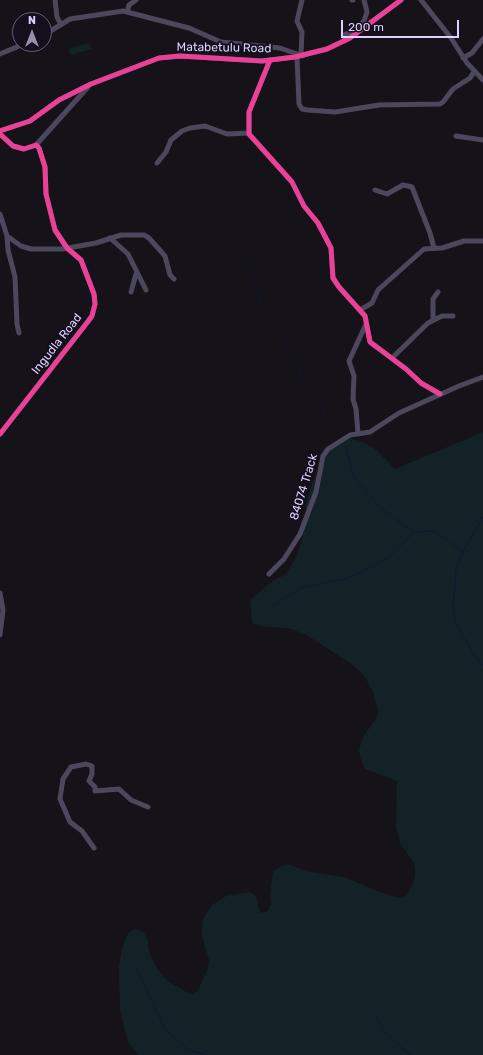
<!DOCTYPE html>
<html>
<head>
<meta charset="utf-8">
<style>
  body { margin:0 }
  #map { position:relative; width:483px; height:1055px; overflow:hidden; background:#15121a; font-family:Rubik,sans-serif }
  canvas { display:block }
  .north { position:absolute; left:12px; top:12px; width:40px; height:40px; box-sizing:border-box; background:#140f1e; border:1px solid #645d76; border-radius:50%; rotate:0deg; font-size:11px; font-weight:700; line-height:16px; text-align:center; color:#ddd2f9 }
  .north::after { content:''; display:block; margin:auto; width:14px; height:18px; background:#978fab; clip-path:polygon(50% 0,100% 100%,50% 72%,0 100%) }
  .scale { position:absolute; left:341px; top:20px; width:118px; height:18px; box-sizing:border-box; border:2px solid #ddd2f9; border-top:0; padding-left:5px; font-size:12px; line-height:14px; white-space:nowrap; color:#ddd2f9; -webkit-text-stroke:3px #140f1e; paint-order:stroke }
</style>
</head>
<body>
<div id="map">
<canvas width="483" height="1055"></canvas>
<div class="north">N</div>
<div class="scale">200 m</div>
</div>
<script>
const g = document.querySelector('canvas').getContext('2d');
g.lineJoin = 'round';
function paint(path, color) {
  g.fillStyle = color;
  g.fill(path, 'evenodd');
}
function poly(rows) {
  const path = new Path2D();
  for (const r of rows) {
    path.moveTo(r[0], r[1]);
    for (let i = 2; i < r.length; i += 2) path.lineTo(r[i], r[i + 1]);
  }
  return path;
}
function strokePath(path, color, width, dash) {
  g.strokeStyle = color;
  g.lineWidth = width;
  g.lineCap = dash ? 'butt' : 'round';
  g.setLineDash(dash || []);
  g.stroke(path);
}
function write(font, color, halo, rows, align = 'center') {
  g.font = font + ' Rubik,sans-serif';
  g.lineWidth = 4;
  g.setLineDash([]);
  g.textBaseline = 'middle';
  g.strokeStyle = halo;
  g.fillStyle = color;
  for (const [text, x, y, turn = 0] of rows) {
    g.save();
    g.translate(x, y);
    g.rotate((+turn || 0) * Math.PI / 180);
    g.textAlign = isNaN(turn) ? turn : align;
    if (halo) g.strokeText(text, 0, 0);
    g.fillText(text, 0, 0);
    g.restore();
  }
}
paint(poly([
  [90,43,92,49,70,55,69,48],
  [483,432,483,1055,139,1055,128,1042,120,1010,119,967,122,948,128,933,135,929,143,932,147,938,150,954,157,969,169,982,192,995,198,990,208,968,209,960,202,936,202,928,203,919,212,905,226,896,250,892,256,897,260,913,268,911,271,904,270,896,273,872,280,867,288,864,309,872,344,877,382,893,399,898,406,896,414,881,415,872,414,863,400,843,396,826,397,781,365,769,361,760,359,751,361,743,364,735,376,719,378,710,373,692,365,677,353,665,308,636,292,629,260,626,252,623,250,600,271,582,286,574,295,559,301,544,306,520,306,503,312,484,328,449,345,437,360,441,374,448,395,469]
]), '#132226');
strokePath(poly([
  [207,211,240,250,255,279,261,310,279,334,290,353,301,375,303,390,321,403,324,414,331,419,342,436],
  [344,441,354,477,380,507,402,524,415,532,434,531,463,552],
  [483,517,460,557,456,570,453,607,455,621,473,654,483,665],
  [274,605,301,588,348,578,372,567,393,554,414,533],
  [136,968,165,1029,189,1050,208,1055],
  [377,1018,385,1032,410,1055]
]), '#101735', 1);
strokePath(poly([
  [55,0,57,17,61,25],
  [352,0,353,0],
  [421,0,451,38,467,63,483,80],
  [127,12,129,5,136,0],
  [44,35,70,19,123,11,189,28,221,42,280,48,303,56],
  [345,41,344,35,356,29,364,21,367,12,364,0],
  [0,54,24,44],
  [301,55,302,32,297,21,302,0],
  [297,57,299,104,302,109,308,110,335,112,379,105,440,104,443,102,453,89,470,78,474,72],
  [463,58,472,53,483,39],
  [270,60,249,112,249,134,292,182,304,206,318,223,331,248,333,278,339,287,365,316,370,342,406,369,421,383,440,394],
  [0,131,30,121,59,100,91,84,159,58,180,56,262,61,295,57,327,49,350,38,401,0],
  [0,134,13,146,24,149,36,145,39,148,45,167,46,194,55,230,67,248,81,260,94,294,95,304,92,316,86,324,0,434],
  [456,136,483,140],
  [36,145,88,87],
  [157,163,166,152,171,140,182,131,190,128,205,126,227,134,249,133],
  [375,190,387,194,403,185,412,187,430,233,434,248],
  [0,214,7,236,21,246,31,249,62,249,96,243,121,235,144,235,149,238,165,256,170,275,174,279],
  [7,236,8,250,15,277,17,324,19,333],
  [110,238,128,254,146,290],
  [131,292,136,274],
  [360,310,372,303,378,290,424,249,442,248,464,241,483,241],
  [433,320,433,299,438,292],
  [392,358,428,323,442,316,453,316],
  [358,433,356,409,353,399,354,376,349,361,366,324],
  [269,574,284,559,300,534,316,492,323,456,328,449,350,435,370,432,399,413,459,386,483,377],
  [0,593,3,610,0,635],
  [94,848,82,831,70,822,60,799,63,779,71,767,86,764,92,766,92,774,89,781,95,787,95,791,119,789,131,800,148,807]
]), '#4c485b', 5);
strokePath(poly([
  [270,60,249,112,249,134,292,182,304,206,318,223,331,248,333,278,339,287,365,316,370,342,406,369,421,383,440,394],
  [0,131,30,121,59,100,91,84,159,58,180,56,262,61,295,57,327,49,350,38,401,0],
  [0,134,13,146,24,149,36,145,39,148,45,167,46,194,55,230,67,248,81,260,94,294,95,304,92,316,86,324,0,434]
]), '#ea4096', 5);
write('12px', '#ddd2f9', '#140f1e', [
  ["Matabetulu Road",224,48,1],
  ["Ingudla Road",57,344,-52],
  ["84074 Track",304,487,-73]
]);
</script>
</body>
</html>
